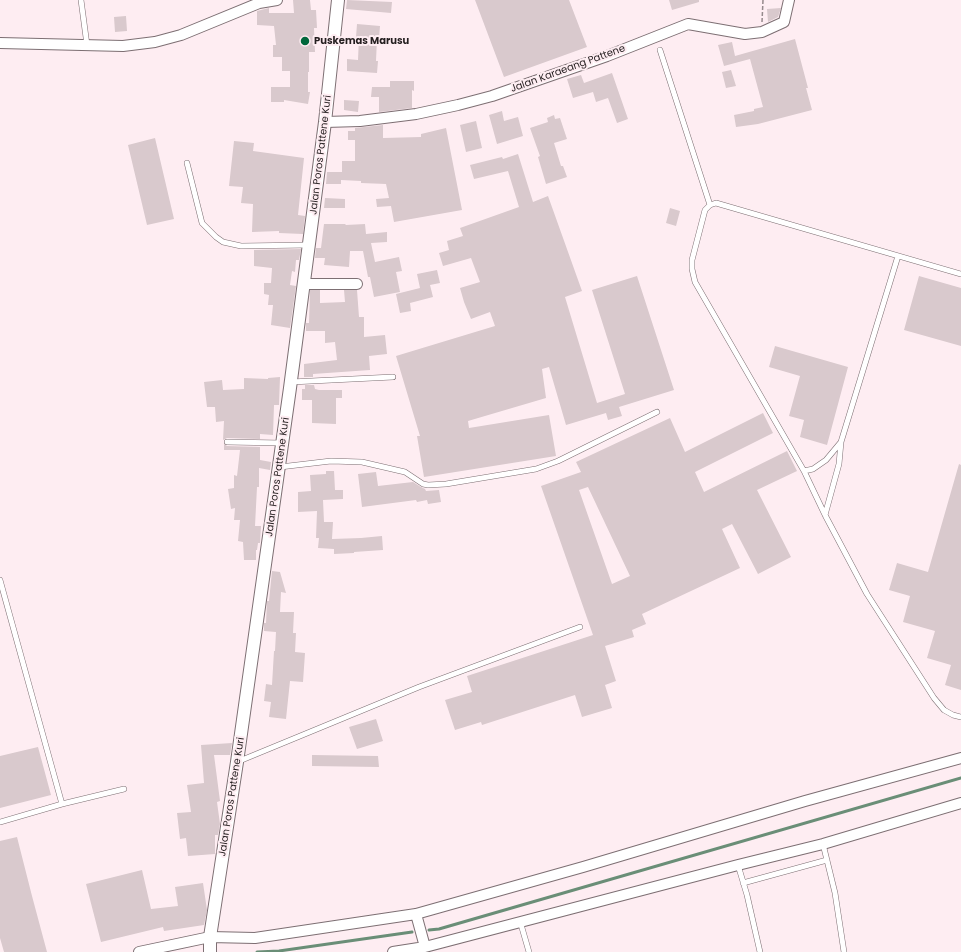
<!DOCTYPE html>
<html>
<head>
<meta charset="utf-8">
<style>
  body { margin:0 }
  canvas { display:block; background:#feedf2 }
</style>
</head>
<body>
<canvas width="961" height="952"></canvas>
<script>
const g = document.querySelector('canvas').getContext('2d');
g.lineJoin = 'round';
function poly(rows) {
  const path = new Path2D();
  for (const r of rows) {
    path.moveTo(r[0], r[1]);
    for (let i = 2; i < r.length; i += 2) path.lineTo(r[i], r[i + 1]);
  }
  return path;
}
function strokePath(path, color, width, dash) {
  g.strokeStyle = color;
  g.lineWidth = width;
  g.lineCap = dash ? 'butt' : 'round';
  g.setLineDash(dash || []);
  g.stroke(path);
}
function paint(path, color) {
  g.fillStyle = color;
  g.fill(path, 'evenodd');
}
function write(font, color, halo, rows, align = 'center') {
  g.font = font + ' Poppins,sans-serif';
  g.lineWidth = 4;
  g.setLineDash([]);
  g.textBaseline = 'middle';
  g.strokeStyle = halo;
  g.fillStyle = color;
  for (const [text, x, y, turn = 0] of rows) {
    g.save();
    g.translate(x, y);
    g.rotate((+turn || 0) * Math.PI / 180);
    g.textAlign = isNaN(turn) ? turn : align;
    if (halo) g.strokeText(text, 0, 0);
    g.fillText(text, 0, 0);
    g.restore();
  }
}
strokePath(poly([
  [429,930,439,929,961,778],
  [257,952,279,951,412,932]
]), '#6a8e77', 3);
paint(poly([
  [293,0,310,0,311,10,316,10,317,28,314,28,315,52,309,52,309,72,308,72,308,92,310,92,308,104,284,100,284,102,271,102,271,87,290,87,290,71,282,71,282,57,273,57,273,45,276,45,274,26,257,25,257,11,269,8,269,13,294,13],
  [347,0,392,2,391,13,346,9],
  [475,0,569,0,587,47,504,77],
  [669,0,699,0,699,2,672,10],
  [781,8,778,17,768,22,767,9],
  [126,16,127,31,115,32,114,17],
  [357,24,380,26,379,39,377,39,376,61,378,61,377,73,347,71,347,59,358,60,359,37,356,37],
  [795,39,808,88,806,88,812,110,758,124,736,127,734,115,754,111,754,109,763,107,750,59,724,66,718,45,732,42,735,56],
  [731,70,736,86,726,88,722,72],
  [612,73,628,119,617,123,608,98,596,102,593,92,573,98,567,79,581,75,584,83],
  [390,81,414,81,414,91,412,90,412,108,379,112,379,97,371,97,372,87,390,87],
  [344,100,359,101,358,112,344,110],
  [502,111,504,121,518,117,523,136,497,144,489,115],
  [554,115,555,119,560,118,567,139,554,143,561,166,563,166,567,177,546,184,538,157,540,156,530,128,548,122,547,118],
  [476,121,482,148,466,152,460,125],
  [383,125,383,138,421,137,421,134,446,128,462,210,394,222,391,206,377,207,376,199,389,198,386,184,361,183,361,181,341,180,341,184,326,184,327,172,342,172,342,161,355,161,355,140,348,140,348,131,355,131,355,128],
  [155,138,174,219,147,225,128,145],
  [234,141,254,143,253,151,304,158,298,215,305,216,303,234,279,233,279,231,252,232,253,204,241,203,243,187,229,186],
  [518,154,533,202,548,196,582,291,565,297,597,403,625,394,592,290,637,276,674,390,619,407,622,416,608,420,606,413,566,425,549,367,542,369,546,398,468,421,469,428,549,415,556,456,424,477,417,436,420,436,396,356,495,326,490,312,471,319,464,302,460,288,480,282,471,258,443,266,439,253,449,250,447,241,463,236,460,228,519,207,508,171,474,179,470,165,502,157,503,159],
  [325,198,345,199,345,208,324,208],
  [670,208,680,211,676,226,666,223],
  [324,224,345,224,346,225,365,224,366,234,387,232,387,242,371,243,375,262,399,257,402,271,396,272,400,292,374,297,370,277,368,277,363,251,350,251,349,267,324,265,325,258,315,258,316,248,321,248],
  [301,249,299,260,296,260,295,272,292,271,290,285,296,286,290,328,271,325,273,305,268,305,269,295,264,294,264,283,271,283,272,268,254,266,254,250],
  [437,270,440,283,430,285,433,297,410,303,411,311,400,313,396,294,420,288,417,274],
  [919,276,961,288,961,346,904,330],
  [310,290,320,290,320,303,345,302,344,290,357,290,359,317,364,317,364,337,385,335,387,354,369,356,370,370,313,374,313,377,304,377,304,364,337,360,335,342,325,343,325,331,306,331,306,323,309,323],
  [775,346,848,367,827,445,800,437,804,420,789,416,800,376,769,367],
  [280,377,279,405,274,405,273,435,260,434,260,439,227,438,223,440,224,421,216,422,215,407,207,407,204,382,222,380,223,390,244,389,244,378,268,379,268,378],
  [305,385,314,385,315,389,319,390,342,390,342,398,336,398,336,424,312,423,312,400,302,400,302,389,305,389],
  [763,413,773,433,695,472,704,492,787,451,797,471,757,490,791,557,758,574,732,524,722,529,740,568,642,614,646,624,632,630,634,637,605,646,616,681,605,685,612,708,582,717,575,695,482,725,481,722,455,730,445,700,472,692,467,676,593,635,541,486,581,472,576,462,670,418,685,452],
  [588,487,630,576,612,584,579,490],
  [224,444,227,446,260,447,260,460,271,462,270,470,259,468,259,487,257,487,255,526,261,526,260,543,258,543,257,550,256,550,256,560,244,560,243,542,238,541,240,520,234,520,235,508,231,509,228,489,234,488,234,475,237,476,240,450,224,450],
  [959,464,961,465,961,690,945,685,951,665,927,658,935,631,903,622,910,596,889,590,897,563,928,572],
  [326,471,334,471,335,490,343,490,343,499,323,500,324,522,333,522,332,539,361,538,382,536,383,550,354,552,354,553,334,554,334,549,318,548,319,538,316,538,317,511,298,512,298,492,311,491,310,475,326,474],
  [376,472,378,486,413,482,421,487,425,489,426,491,439,490,441,502,428,504,427,500,417,502,416,500,362,507,358,474],
  [272,571,280,572,286,593,281,592,280,612,294,612,293,633,296,633,295,652,305,653,303,682,290,681,286,719,269,717,271,702,264,701,266,684,272,685,274,651,275,651,276,632,264,631,264,623,266,623,267,601,269,601],
  [376,719,383,741,357,749,349,727],
  [232,743,230,755,214,755,220,801,217,802,220,824,218,835,215,835,215,854,188,856,186,838,180,839,177,813,191,812,187,785,204,783,201,745],
  [38,747,51,795,0,808,0,756],
  [312,755,378,756,379,767,312,766],
  [17,837,32,896,47,952,4,952,0,938,0,841],
  [142,870,151,909,178,906,175,887,203,883,207,910,204,925,164,931,163,927,101,942,86,884]
]), '#d9c9cd');
const service = poly([
  [81,0,87,45],
  [660,50,710,205],
  [187,163,202,223,216,237,223,242,241,246,308,245],
  [961,274,716,203,710,205,705,210,692,260,692,269,695,282,804,471,825,515,867,594,934,698,944,710,953,715,961,717],
  [291,382,393,377],
  [227,442,282,443],
  [280,467,331,461,362,462,405,472,423,484,428,485,446,484,536,469,558,461,657,412],
  [804,471,813,469,826,460,841,442],
  [825,515,839,464,841,442,898,256],
  [0,580,62,804],
  [237,762,419,687,580,627],
  [0,822,62,804,124,789],
  [823,844,835,893,844,952],
  [738,865,747,895,760,952],
  [743,883,827,860],
  [520,921,529,952]
]);
const minor = poly([
  [0,43,123,46,155,42,181,35,259,3,277,0],
  [325,122,360,121,416,114,458,105,492,96,607,56,688,24,745,34,762,32,784,22,789,0],
  [304,284,357,284],
  [416,914,425,947],
  [139,952,210,937,255,938,416,914,583,867,805,801,961,758],
  [393,952,425,947,738,865,823,844,961,803]
]);
const tertiary = poly([
  [210,952,210,937,237,762,290,388,325,122,338,0]
]);
strokePath(service, '#7d6f73', 6);
strokePath(minor, '#7d6f73', 12);
strokePath(tertiary, '#7d6f73', 14);
strokePath(poly([
  [762,22,763,0]
]), '#968a8d', 1.5, [4, 2]);
strokePath(service, '#fff', 5);
strokePath(minor, '#fff', 10);
strokePath(tertiary, '#fff', 12);
for (const [x, y, r, color] of [
  [305,41,5,"#01673c"]
]) {
  const dot = new Path2D();
  dot.arc(x, y, r, 0, 2 * Math.PI);
  g.fillStyle = color;
  g.fill(dot);
  strokePath(dot, '#feedf2', 1.5);
}
write('bold 10px', '#251f20', '#feedf2', [
  ["Puskemas Marusu",314,41]
], 'left');
write('10px', '#251f20', '#feedf2', [
  ["Jalan Karaeang Pattene",568,69,-20],
  ["Jalan Poros Pattene Kuri",321,155,-83],
  ["Jalan Poros Pattene Kuri",278,477,-82],
  ["Jalan Poros Pattene Kuri",232,797,-81]
]);
</script>
</body>
</html>
